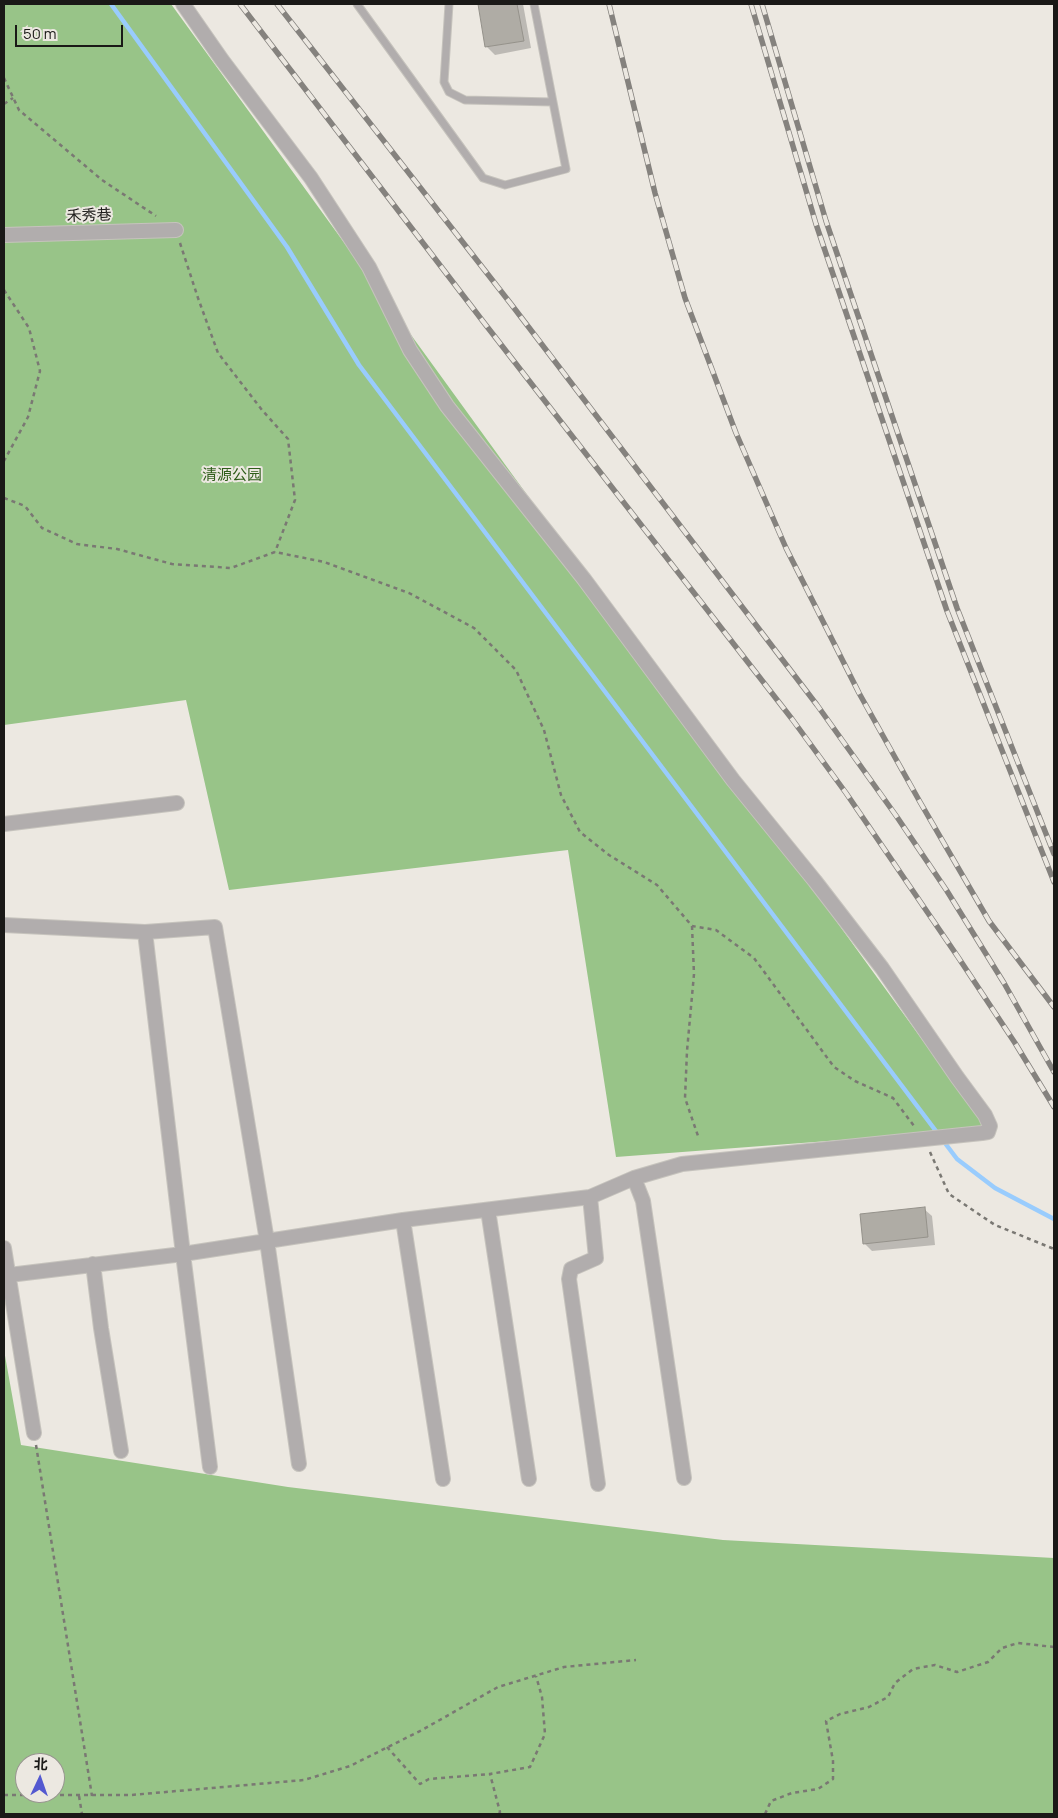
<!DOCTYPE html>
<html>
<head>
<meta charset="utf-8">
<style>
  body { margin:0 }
  #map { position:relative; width:1058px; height:1818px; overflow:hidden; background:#ece8e1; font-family:Manrope,"Noto Sans SC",sans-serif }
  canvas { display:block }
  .frame { position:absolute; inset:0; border:5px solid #1a1917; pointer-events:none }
  .north { position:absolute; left:15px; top:1753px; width:50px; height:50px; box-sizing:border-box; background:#ece8e1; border:1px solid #989590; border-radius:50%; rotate:3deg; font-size:14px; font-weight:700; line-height:20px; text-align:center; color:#1a1917 }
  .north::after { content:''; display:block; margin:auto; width:18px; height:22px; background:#5459d0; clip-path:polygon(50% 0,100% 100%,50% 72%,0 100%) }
  .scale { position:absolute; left:15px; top:25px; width:108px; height:22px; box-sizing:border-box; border:2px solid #1a1917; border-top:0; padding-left:6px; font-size:15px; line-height:18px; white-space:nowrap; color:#1a1917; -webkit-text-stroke:4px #ece8e1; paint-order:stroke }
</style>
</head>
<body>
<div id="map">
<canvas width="1058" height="1818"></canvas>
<div class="frame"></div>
<div class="north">北</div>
<div class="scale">50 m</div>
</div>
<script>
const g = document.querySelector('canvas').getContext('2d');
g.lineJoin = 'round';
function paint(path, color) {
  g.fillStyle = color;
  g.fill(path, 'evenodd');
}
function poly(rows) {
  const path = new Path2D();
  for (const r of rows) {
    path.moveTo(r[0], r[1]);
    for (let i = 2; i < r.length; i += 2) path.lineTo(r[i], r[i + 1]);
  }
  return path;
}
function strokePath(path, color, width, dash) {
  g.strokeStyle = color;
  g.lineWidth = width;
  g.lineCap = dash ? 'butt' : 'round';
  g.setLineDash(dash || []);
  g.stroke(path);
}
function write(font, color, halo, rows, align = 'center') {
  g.font = font + ' Manrope,"Noto Sans SC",sans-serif';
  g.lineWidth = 4;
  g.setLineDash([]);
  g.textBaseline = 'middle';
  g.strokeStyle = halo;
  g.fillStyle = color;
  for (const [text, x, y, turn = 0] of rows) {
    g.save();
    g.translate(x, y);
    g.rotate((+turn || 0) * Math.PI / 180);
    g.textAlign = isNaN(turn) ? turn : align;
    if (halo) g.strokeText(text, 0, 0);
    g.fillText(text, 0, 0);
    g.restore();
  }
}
paint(poly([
  [4,4,171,4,987,1129,616,1157,568,850,229,890,186,700,4,725],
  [4,1350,21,1445,288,1487,723,1540,1054,1558,1054,1814,4,1814],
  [25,1763,55,1763,55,1793,25,1793]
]), '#98c488');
paint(poly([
  [479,4,523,4,531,48,495,55,487,47],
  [924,1209,932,1216,935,1245,872,1251,864,1243]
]), '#0003');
strokePath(poly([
  [111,4,287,247,359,365,957,1159,995,1188,1054,1219]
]), '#99ccfd', 4.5);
const building = poly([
  [478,4,517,4,524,41,485,47,478,4],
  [925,1207,928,1237,863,1244,860,1214,925,1207]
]);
paint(building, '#afaca5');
strokePath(building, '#94918a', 1);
const service = poly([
  [357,4,483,178,505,185,566,169,534,4],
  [449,4,444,82,449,92,465,100,553,102]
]);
const minor = poly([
  [4,235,176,230],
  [4,824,177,803],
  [4,925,145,932,215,927,267,1241,299,1464],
  [145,932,183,1254,210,1467],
  [634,1178,643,1201,684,1478],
  [590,1197,596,1258,571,1269,569,1279,598,1484],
  [488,1210,529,1479],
  [403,1220,443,1479],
  [4,1248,34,1433],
  [93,1264,101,1328,121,1451],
  [9,1275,183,1254,403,1220,590,1197,634,1178,682,1164,982,1133,988,1132,990,1126,985,1115,957,1077,882,968,815,881,733,780,584,579,447,406,410,350,369,267,311,178,222,60,183,4]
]);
strokePath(service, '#c6c3bd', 9);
strokePath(minor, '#c6c3bd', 16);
strokePath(poly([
  [4,78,19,110,102,180,156,216],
  [4,104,13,98],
  [180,243,198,298,218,353,262,410,288,439,295,500,275,552],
  [4,290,29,328,40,371,28,417,4,461],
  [4,498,25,506,42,528,77,544,117,549,172,564,231,568,275,552,324,562,409,593,474,628,516,670,544,730,561,795,580,832,609,855,657,885,692,926,716,930,754,958,834,1067,855,1081,893,1098,914,1126],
  [692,926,694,974,687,1051,685,1098,698,1136],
  [930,1152,949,1194,995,1225,1054,1249],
  [36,1445,92,1796],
  [387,1747,420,1784,429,1779,490,1774],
  [4,1795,131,1795,304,1780,350,1766,422,1730,498,1687,564,1667,636,1660],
  [79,1796,82,1814],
  [499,1814,500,1812,490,1774,530,1767,545,1734,542,1697,536,1676],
  [765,1814,771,1801,792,1793,818,1789,833,1779,833,1761,826,1721,840,1714,869,1707,888,1697,895,1683,913,1669,935,1665,957,1672,988,1662,1002,1648,1018,1643,1054,1647]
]), '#7a7873', 2.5, [4, 4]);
strokePath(service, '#b1adad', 7);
strokePath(minor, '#b1adad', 14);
const rail = poly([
  [240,4,485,324,792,719,846,793,958,957,1015,1043,1054,1107],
  [277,4,511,304,817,705,897,817,947,891,1004,983,1054,1072],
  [609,4,655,193,685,298,736,433,786,548,859,693,920,802,989,921,1054,1007],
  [751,4,816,224,947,611,1054,882],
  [762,4,826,221,957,608,1054,854]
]);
strokePath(rail, '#85827e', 5.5);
strokePath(rail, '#ece8e1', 4, [11]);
write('15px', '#1a1917', '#ece8e1', [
  ["禾秀巷",89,216,-2]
]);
write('15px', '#2e5d19', '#ece8e1', [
  ["清源公园",232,476]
]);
</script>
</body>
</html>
